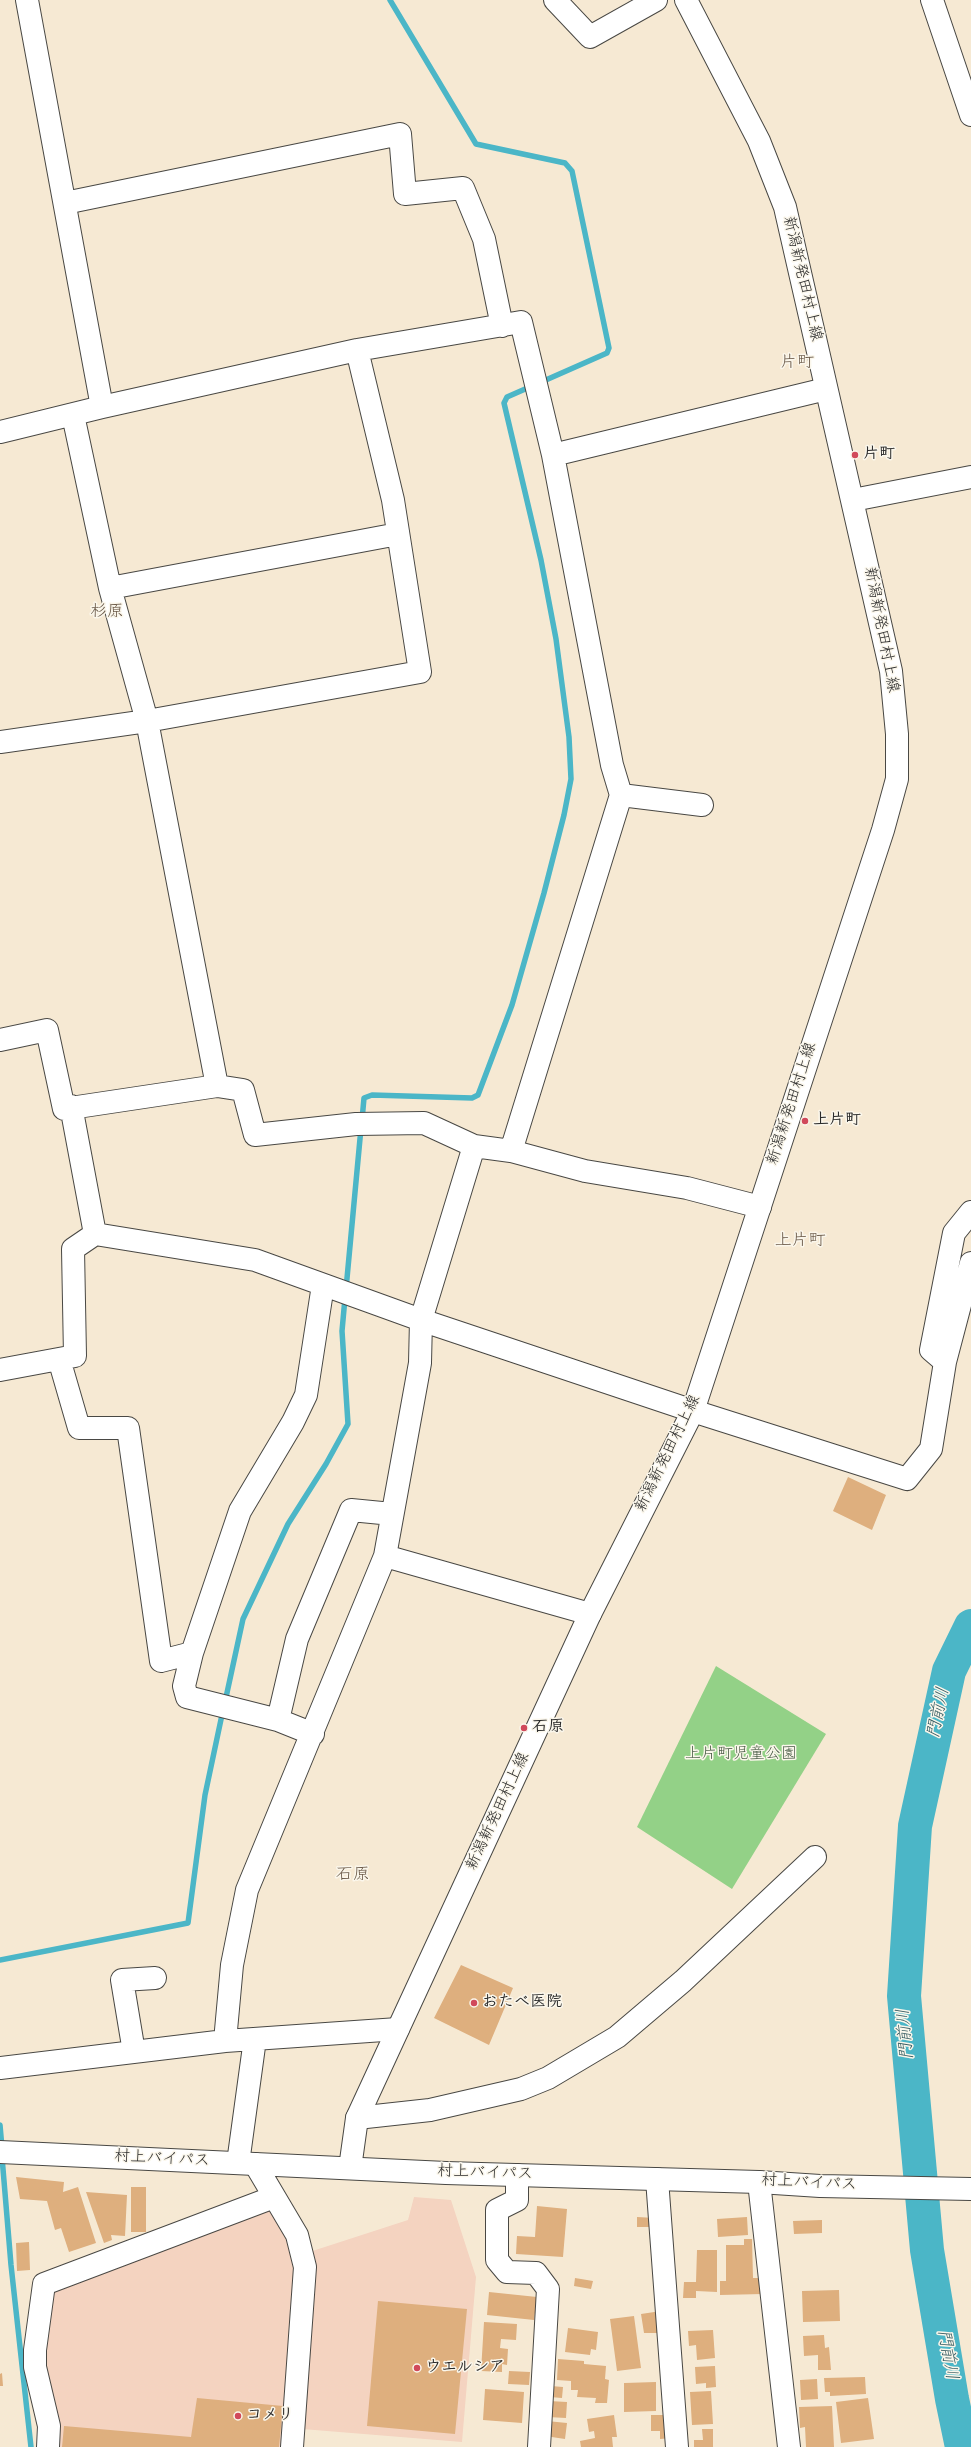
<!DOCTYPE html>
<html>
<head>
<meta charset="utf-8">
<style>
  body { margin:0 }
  canvas { display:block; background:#f6e9d3 }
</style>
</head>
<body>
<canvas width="971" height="2447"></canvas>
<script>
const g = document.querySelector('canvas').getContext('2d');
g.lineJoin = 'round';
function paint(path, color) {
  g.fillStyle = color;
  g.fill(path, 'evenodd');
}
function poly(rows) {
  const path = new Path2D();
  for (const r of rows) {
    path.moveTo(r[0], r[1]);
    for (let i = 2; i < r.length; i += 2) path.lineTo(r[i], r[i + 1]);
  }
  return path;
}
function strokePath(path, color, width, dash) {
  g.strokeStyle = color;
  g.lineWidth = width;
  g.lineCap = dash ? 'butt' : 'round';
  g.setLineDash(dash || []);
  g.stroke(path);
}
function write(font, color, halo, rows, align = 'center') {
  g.font = font + ' "Indie Flower","Klee One",sans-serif';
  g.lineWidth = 3;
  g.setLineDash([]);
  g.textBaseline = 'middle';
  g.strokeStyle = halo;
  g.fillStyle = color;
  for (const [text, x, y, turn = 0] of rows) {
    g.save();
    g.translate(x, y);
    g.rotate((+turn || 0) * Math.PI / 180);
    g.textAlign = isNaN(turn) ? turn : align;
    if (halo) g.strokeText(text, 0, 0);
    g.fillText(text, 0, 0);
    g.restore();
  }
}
paint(poly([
  [414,2197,451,2200,476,2277,462,2442,290,2428,289,2447,53,2447,41,2373,48,2291,272,2208,294,2257,408,2220]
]), '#f4d3c0');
paint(poly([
  [716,1666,826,1734,732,1889,637,1827]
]), '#93d187');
strokePath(poly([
  [390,0,476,144,565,163,572,171,609,348,607,353,539,383],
  [362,1120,364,1098,372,1095,472,1098,478,1095,512,1005,544,893,564,815,571,779,569,737,556,639,541,560,504,403,507,397,532,386],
  [346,1289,361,1128],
  [225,1702,243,1619,288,1524,326,1464,348,1424,342,1331,345,1298],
  [0,1960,188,1923,205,1795,223,1710],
  [0,2125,2,2148],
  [2,2157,11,2265,31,2447]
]), '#4bb6c7', 5.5);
strokePath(poly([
  [962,2447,952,2399,927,2250,904,1996,915,1826,949,1671,971,1626]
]), '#4bb6c7', 34);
paint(poly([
  [848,1477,886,1495,872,1530,833,1511],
  [461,1965,513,1988,489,2045,434,2018],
  [16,2177,64,2182,63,2192,78,2187,96,2243,69,2252,61,2228,55,2230,47,2201,20,2199],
  [131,2187,146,2187,146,2232,131,2232],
  [86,2192,127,2195,125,2236,111,2235,112,2240,104,2243],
  [537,2206,567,2209,563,2257,516,2254,517,2236,535,2237],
  [637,2217,655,2218,655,2227,637,2227],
  [747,2217,748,2235,718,2237,717,2219],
  [822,2220,822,2233,794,2234,793,2221],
  [744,2239,752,2239,753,2278,762,2278,763,2294,720,2295,720,2281,726,2281,726,2245,744,2245],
  [29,2242,30,2270,17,2271,16,2243],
  [697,2250,717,2250,717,2292,696,2291,696,2298,683,2298,684,2282,696,2282],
  [575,2278,593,2281,591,2289,574,2286],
  [839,2290,840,2321,803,2322,802,2291],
  [489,2292,537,2297,534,2320,487,2315],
  [378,2301,467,2309,455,2434,367,2426],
  [661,2311,664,2333,644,2333,641,2314],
  [634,2316,641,2368,617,2371,610,2319],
  [484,2322,517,2324,516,2340,501,2339,500,2348,508,2349,507,2365,502,2364,502,2372,481,2371],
  [568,2328,598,2332,596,2350,591,2349,590,2355,565,2352],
  [713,2330,715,2358,697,2360,696,2345,689,2346,688,2331],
  [824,2335,825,2348,829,2347,831,2370,818,2370,818,2355,804,2356,803,2336],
  [558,2359,584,2361,584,2364,606,2366,605,2379,609,2380,607,2403,595,2403,596,2398,577,2397,578,2390,571,2390,571,2381,557,2380],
  [715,2366,716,2387,706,2388,706,2383,696,2384,695,2367],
  [509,2371,530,2372,529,2385,508,2384],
  [2,2373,3,2386,0,2386,0,2374],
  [865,2377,866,2394,830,2396,830,2392,825,2392,824,2378],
  [817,2379,818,2399,801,2400,800,2380],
  [656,2382,656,2411,624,2412,624,2383],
  [551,2386,563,2387,562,2398,550,2397],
  [485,2389,524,2392,522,2423,483,2420],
  [711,2391,713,2424,692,2425,690,2392],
  [197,2398,283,2406,279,2447,62,2447,64,2426,191,2437],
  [868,2398,874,2439,841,2443,836,2402],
  [549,2401,567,2402,566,2418,548,2417],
  [832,2406,834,2447,806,2447,805,2427,800,2428,799,2407],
  [614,2415,617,2437,612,2437,613,2447,581,2447,580,2441,595,2438,594,2431,589,2432,587,2419],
  [651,2415,671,2415,672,2438,660,2439,660,2431,651,2431],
  [547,2421,567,2423,565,2439,545,2436],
  [702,2429,713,2429,713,2447,694,2447,694,2440,703,2440]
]), '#deaf7e');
const minor = poly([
  [27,0,102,407],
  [932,0,971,115],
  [65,203,400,134,405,194,463,188,484,239,502,326],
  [73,415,110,588,147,721,217,1086,243,1090,255,1135,356,1124,424,1123,474,1146,511,1151,585,1171,687,1188,760,1207],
  [0,432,102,407,357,350,521,322,553,455,612,765,621,795,511,1151],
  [553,455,826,389],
  [853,500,971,477],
  [110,588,398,534],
  [0,742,147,721,420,672,393,500,357,350],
  [621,795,702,805],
  [0,1040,47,1030,64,1109,217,1086],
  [71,1106,95,1234],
  [59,1359,79,1428,128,1428,161,1661,192,1653],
  [945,1362,931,1350,954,1233,971,1212],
  [0,1370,75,1356,73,1249,95,1234,255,1260,421,1320,693,1411,907,1479,931,1449,945,1362,971,1263],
  [385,1556,590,1614],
  [278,1720,297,1639,351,1510,392,1514],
  [313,1734,278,1720,187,1697,184,1686,192,1653,240,1511,293,1422,306,1395,323,1285],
  [225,2041,232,1965,247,1890,385,1556,420,1363,421,1320,474,1146],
  [134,2052,122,1980,155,1978],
  [0,2068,225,2041,398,2029],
  [357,2118,430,2110,521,2089,548,2078,617,2037,683,1981,815,1857],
  [238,2163,255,2039],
  [255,2164,297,2235,305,2267,292,2447],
  [517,2175,517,2200,497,2210,497,2260,507,2272,536,2273,548,2289,539,2447],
  [657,2179,677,2447],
  [759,2182,789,2447],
  [48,2447,49,2426,35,2367,35,2350,44,2284,274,2197]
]);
const major = poly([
  [555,0,590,37,656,0],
  [350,2168,357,2118,590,1614,693,1411,883,830,897,779,897,734,891,671,785,207,759,141,686,0]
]);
const highway = poly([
  [0,2152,446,2173,759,2182,820,2186,971,2189]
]);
strokePath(minor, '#494844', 24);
strokePath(major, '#494844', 24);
strokePath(highway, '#494844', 24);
strokePath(minor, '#fff', 22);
strokePath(major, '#fff', 22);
strokePath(highway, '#fff', 22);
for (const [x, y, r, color] of [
  [855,455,4,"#d1495b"],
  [805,1121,4,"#d1495b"],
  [524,1728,4,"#d1495b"],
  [474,2003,4,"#d1495b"],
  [417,2368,4,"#d1495b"],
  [238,2416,4,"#d1495b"]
]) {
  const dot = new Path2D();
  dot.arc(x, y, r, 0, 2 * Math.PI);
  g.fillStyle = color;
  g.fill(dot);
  strokePath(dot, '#fbf7ec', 1.5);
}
write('16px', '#2b2b2b', '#fbf7ec', [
  ["新潟新発田村上線",801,279,77],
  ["新潟新発田村上線",880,630,79],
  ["新潟新発田村上線",793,1104,-72],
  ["新潟新発田村上線",669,1454,-64],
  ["新潟新発田村上線",499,1812,-65],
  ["村上バイパス",162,2160,3],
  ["村上バイパス",485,2174,2],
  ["村上バイパス",809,2184,3]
]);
write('bold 16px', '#2b2b2b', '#fbf7ec', [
  ["片町",863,455],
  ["上片町",813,1121],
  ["石原",532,1728],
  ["おたべ医院",482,2003],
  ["ウエルシア",425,2368],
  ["コメリ",246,2416]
], 'left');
write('16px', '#4a5d47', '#fbf7ec', [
  ["上片町児童公園",741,1755]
]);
write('17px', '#6a5948', '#fbf7ec', [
  ["片町",797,364],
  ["杉原",107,613],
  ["上片町",800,1242],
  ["石原",353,1876]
]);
write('italic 17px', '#365c62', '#fbf7ec', [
  ["門前川",940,1713,-78],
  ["門前川",907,2034,-95],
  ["門前川",946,2355,80]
]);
</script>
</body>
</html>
